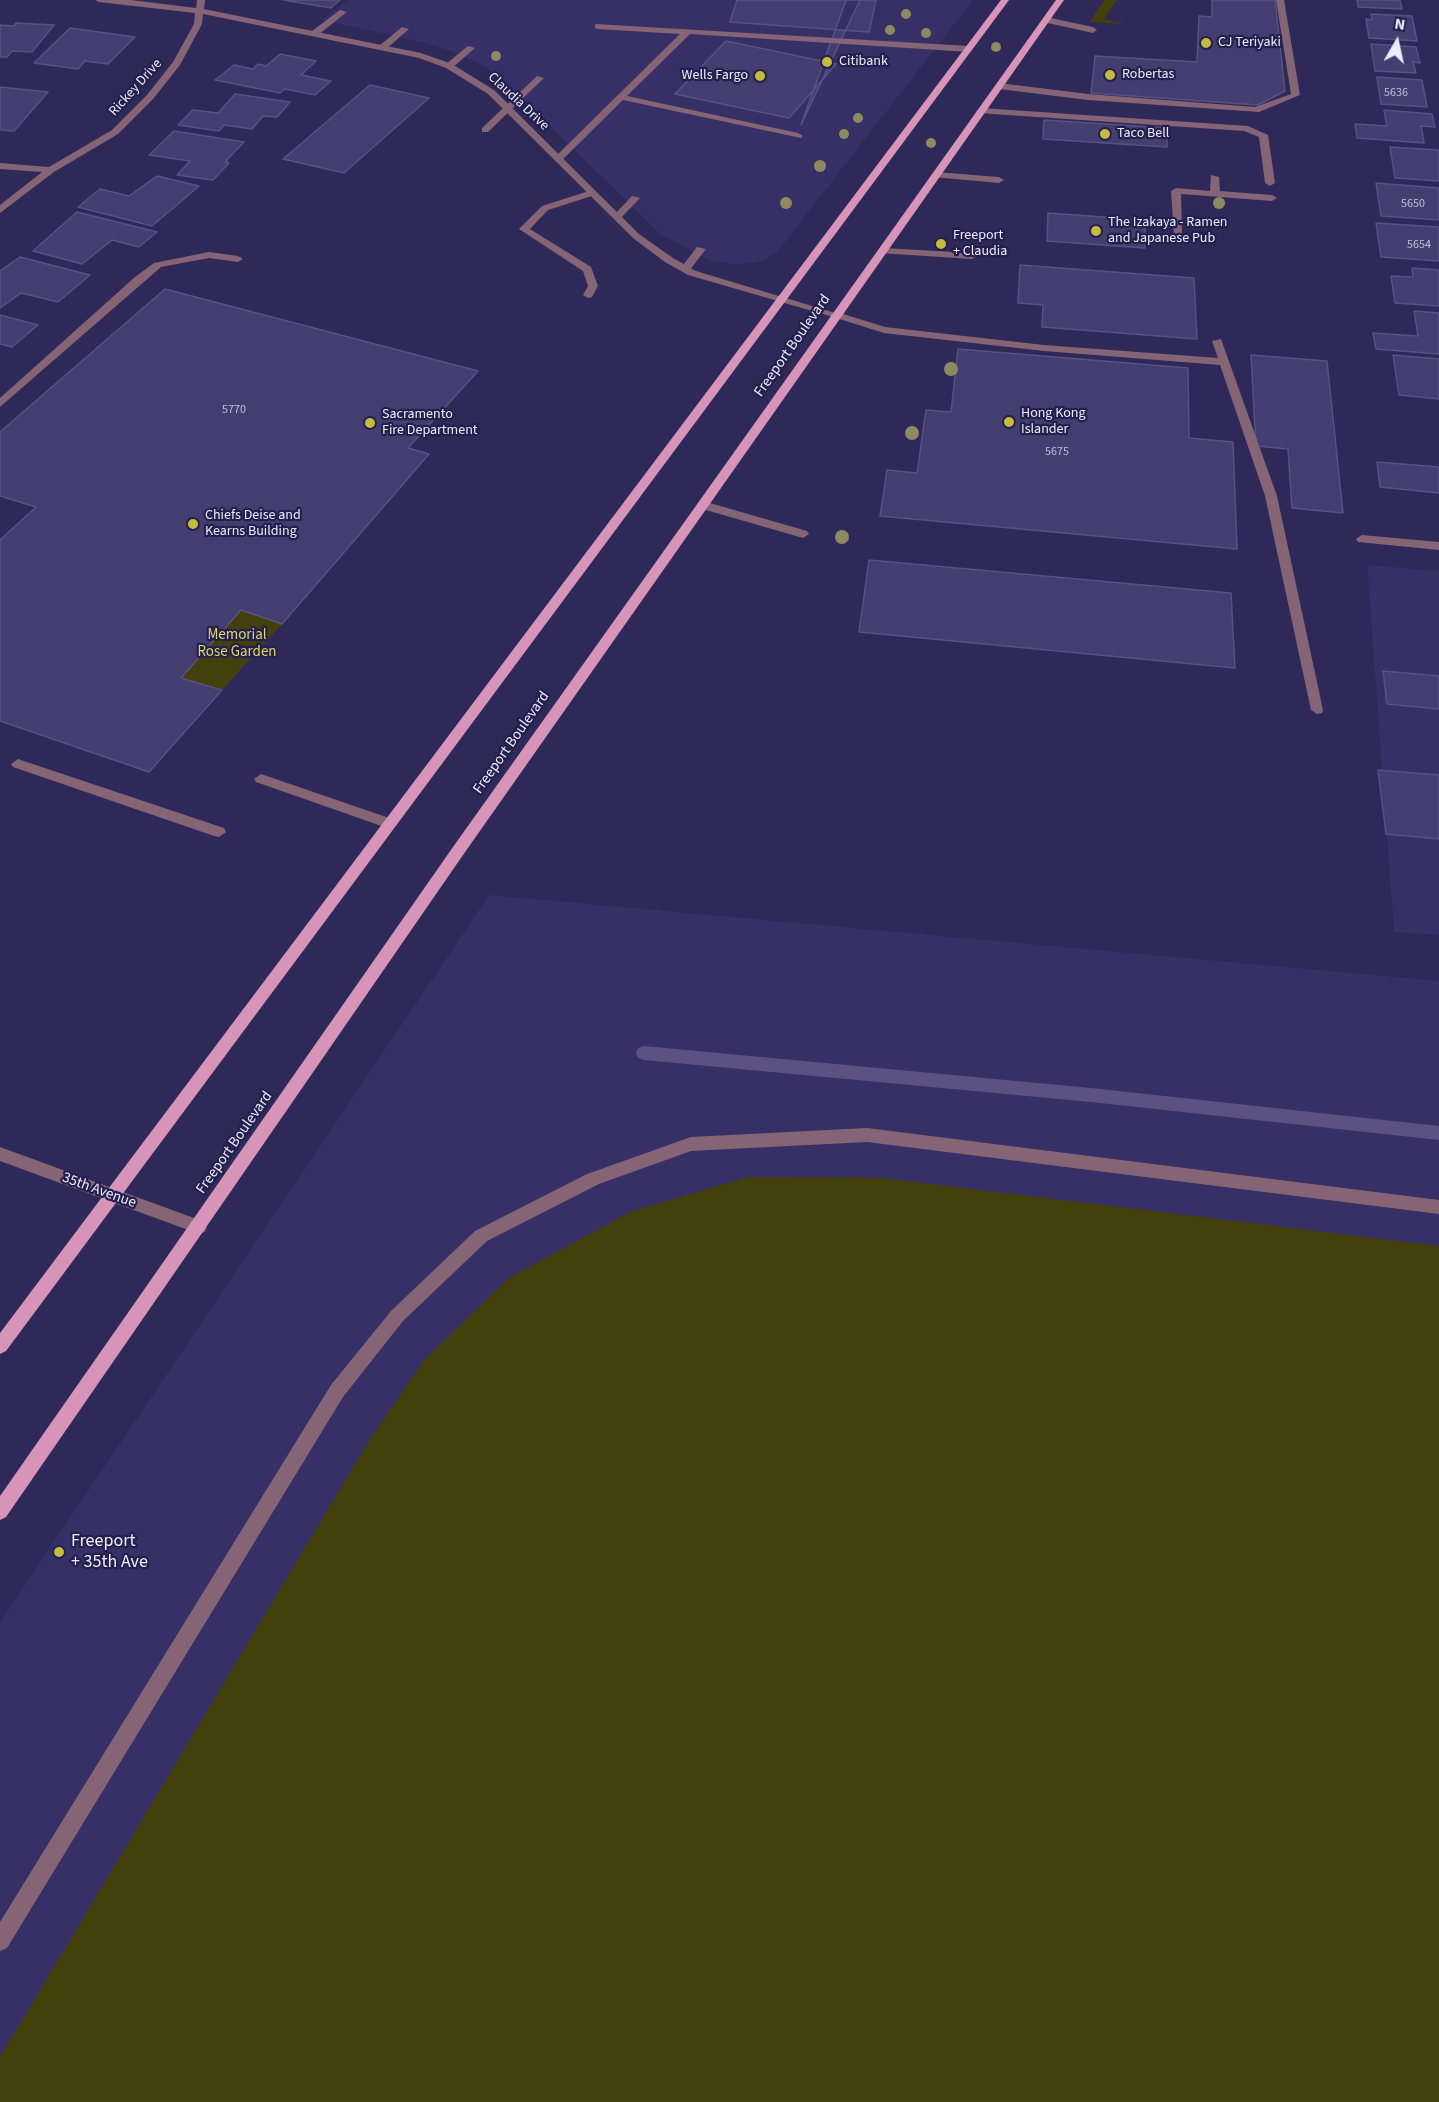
<!DOCTYPE html>
<html>
<head>
<meta charset="utf-8">
<style>
  body { margin:0 }
  #map { position:relative; width:1439px; height:2102px; overflow:hidden; background:#2e2958; font-family:"Source Sans 3",sans-serif }
  canvas { display:block }
  .north { position:absolute; left:1367px; top:12px; width:60px; height:60px; -webkit-text-stroke:4px #251f4d; paint-order:stroke; rotate:9deg; font-size:16px; font-weight:700; line-height:24px; text-align:center; color:#ebebfd }
  .north::after { content:''; display:block; margin:auto; width:21px; height:27px; background:#ebebfd; clip-path:polygon(50% 0,100% 100%,50% 72%,0 100%) }
</style>
</head>
<body>
<div id="map">
<canvas width="1439" height="2102"></canvas>
<div class="north">N</div>
</div>
<script>
const g = document.querySelector('canvas').getContext('2d');
g.lineJoin = 'round';
function paint(path, color) {
  g.fillStyle = color;
  g.fill(path, 'evenodd');
}
function poly(rows) {
  const path = new Path2D();
  for (const r of rows) {
    path.moveTo(r[0], r[1]);
    for (let i = 2; i < r.length; i += 2) path.lineTo(r[i], r[i + 1]);
  }
  return path;
}
function strokePath(path, color, width, dash) {
  g.strokeStyle = color;
  g.lineWidth = width;
  g.lineCap = dash ? 'butt' : 'round';
  g.setLineDash(dash || []);
  g.stroke(path);
}
function write(font, color, halo, rows, align = 'center') {
  g.font = font + ' "Source Sans 3",sans-serif';
  g.lineWidth = 4.5;
  g.setLineDash([]);
  g.textBaseline = 'middle';
  g.strokeStyle = halo;
  g.fillStyle = color;
  for (const [text, x, y, turn = 0] of rows) {
    g.save();
    g.translate(x, y);
    g.rotate((+turn || 0) * Math.PI / 180);
    g.textAlign = isNaN(turn) ? turn : align;
    if (halo) g.strokeText(text, 0, 0);
    g.fillText(text, 0, 0);
    g.restore();
  }
}
paint(poly([
  [348,0,973,0,778,251,764,261,737,265,709,260,661,235,524,100,485,67,454,52,422,42,322,20],
  [1367,565,1439,571,1439,935,1394,932],
  [489,895,1439,981,1439,2102,0,2102,0,1622]
]), '#373067');
paint(poly([
  [1104,0,1117,0,1104,19,1125,24,1090,22],
  [241,610,282,624,222,690,181,678],
  [749,1177,882,1178,1439,1246,1439,2102,0,2102,0,2057,370,1439,425,1359,509,1278,632,1211]
]), '#43400c');
paint(poly([
  [644,1046,1091,1088,1439,1126,1439,1140,1091,1102,644,1060,638,1058,636,1053,638,1048,644,1046]
]), '#5c5282');
const building = poly([
  [283,0,340,0,331,8,283,0],
  [737,0,876,0,869,32,730,22,737,0],
  [846,0,860,0,801,125,846,0],
  [1212,0,1275,0,1285,91,1258,105,1091,93,1095,56,1197,62,1199,16,1212,17,1212,0],
  [1357,0,1400,0,1402,9,1358,7,1357,0],
  [1371,14,1412,16,1417,41,1369,38,1366,19,1372,20,1371,14],
  [16,23,54,25,32,52,12,51,7,57,0,57,0,25,14,26,16,23],
  [70,28,135,37,108,64,85,61,78,69,34,63,70,28],
  [726,41,836,64,789,118,675,94,726,41],
  [1371,44,1416,47,1420,63,1413,62,1416,73,1375,71,1371,44],
  [280,54,316,61,301,75,331,81,315,95,285,89,280,93,215,80,234,65,253,69,258,64,266,66,280,54],
  [1377,77,1422,80,1427,107,1381,104,1377,77],
  [370,85,429,98,344,173,283,159,370,85],
  [0,87,48,92,14,131,0,130,0,87],
  [235,94,290,102,277,117,263,116,252,129,224,125,219,131,178,125,193,110,218,113,235,94],
  [1384,110,1432,114,1435,127,1421,126,1424,143,1357,138,1355,124,1387,126,1384,110],
  [1044,120,1167,128,1167,147,1043,139,1044,120],
  [174,131,244,142,225,162,229,163,213,180,177,175,190,161,149,155,174,131],
  [1390,147,1439,150,1439,181,1395,178,1390,147],
  [157,176,199,186,152,226,78,207,100,189,129,196,157,176],
  [1376,183,1439,188,1439,220,1381,216,1376,183],
  [77,212,157,232,139,247,112,240,82,264,33,251,77,212],
  [1048,213,1145,220,1145,248,1047,241,1048,213],
  [1376,223,1439,227,1439,261,1381,257,1376,223],
  [20,257,90,275,58,302,21,293,0,308,0,271,20,257],
  [1020,265,1194,278,1197,339,1042,327,1043,305,1018,303,1020,265],
  [1412,268,1439,270,1439,306,1395,303,1391,276,1413,277,1412,268],
  [165,289,478,371,408,448,429,454,282,624,241,610,181,678,222,690,149,772,0,721,0,540,36,507,0,496,0,432,165,289],
  [1414,311,1439,313,1439,354,1376,349,1373,333,1418,336,1414,311],
  [0,315,38,325,12,347,0,344,0,315],
  [958,349,1188,368,1189,438,1233,442,1237,549,880,516,887,470,917,473,926,410,951,412,958,349],
  [1251,355,1327,361,1343,513,1292,508,1288,449,1256,446,1251,355],
  [1393,355,1439,359,1439,399,1399,395,1393,355],
  [1377,462,1439,467,1439,493,1380,487,1377,462],
  [869,560,1231,593,1235,668,859,632,869,560],
  [1383,671,1439,676,1439,709,1387,704,1383,671],
  [1378,770,1439,775,1439,839,1386,834,1378,770]
]);
paint(building, '#433e6f');
strokePath(building, '#565285', 1.5);
paint(poly([
  [1276,0,1284,0,1300,95,1259,112,1088,100,999,89,995,86,999,83,1088,94,1255,107,1291,94,1276,0],
  [340,10,347,12,318,35,312,35,312,31,340,10],
  [1046,17,1093,27,1097,30,1093,33,1043,22,1043,18,1046,17],
  [595,24,969,46,973,49,969,52,690,34,627,96,798,133,803,136,801,138,623,100,561,161,555,161,555,157,680,34,598,29,595,28,595,24],
  [402,27,409,29,385,50,379,50,379,46,402,27],
  [468,46,475,48,452,68,446,68,446,64,468,46],
  [537,76,544,78,488,132,482,132,482,128,537,76],
  [981,108,1248,126,1268,135,1275,183,1270,186,1265,183,1259,137,1244,131,978,113,976,111,981,108],
  [936,172,999,177,1004,180,999,183,933,177,931,175,936,172],
  [1211,175,1219,177,1220,191,1272,195,1277,198,1272,201,1181,194,1182,233,1174,235,1171,191,1176,188,1210,191,1211,175],
  [592,190,595,191,595,195,548,210,530,229,591,267,598,286,592,297,588,298,583,295,588,286,583,271,519,229,542,206,592,190],
  [632,196,640,198,620,219,614,219,614,215,632,196],
  [697,247,706,249,689,271,681,271,680,269,697,247],
  [883,248,972,253,977,256,972,259,879,253,878,251,883,248],
  [209,252,238,256,243,259,238,262,209,258,161,267,0,407,0,398,135,277,154,263,209,252],
  [837,312,885,327,1044,345,1218,358,1212,341,1221,339,1277,496,1323,710,1322,713,1317,714,1311,710,1265,496,1220,365,1044,351,884,333,833,317,832,315,837,312],
  [703,501,807,531,809,534,803,538,699,508,697,505,703,501],
  [18,759,224,828,226,832,219,837,214,836,13,767,11,764,18,759],
  [261,774,395,820,397,824,390,829,256,782,254,779,261,774],
  [867,1128,1439,1200,1439,1214,867,1142,691,1151,599,1184,487,1241,403,1321,343,1397,7,1948,0,1951,0,1922,331,1385,391,1311,475,1231,587,1174,691,1137,867,1128]
]), '#846475');
paint(poly([
  [95,0,131,0,196,8,197,0,205,0,204,9,421,53,452,64,494,90,639,234,673,258,696,271,842,315,833,317,688,275,665,262,633,238,488,94,446,68,419,58,203,14,202,24,180,65,153,99,118,134,54,172,0,213,0,205,42,172,0,169,0,163,49,167,112,130,147,95,173,62,194,24,195,13,99,2,95,0],
  [1362,535,1439,542,1439,550,1358,542,1356,539,1362,535]
]), '#846475');
paint(poly([
  [0,1147,205,1222,207,1227,205,1232,199,1234,0,1161,0,1147]
]), '#846475');
paint(poly([
  [1001,0,1009,0,6,1351,0,1354,0,1333,1001,0],
  [1056,0,1064,0,463,855,6,1517,0,1520,0,1496,453,847,1056,0]
]), '#d695b8');
g.fillStyle = '#8f8960';
for (const [x, y, r] of [
  [906,14,5],
  [890,30,5],
  [926,33,5],
  [996,47,5],
  [496,56,5],
  [858,118,5],
  [844,134,5],
  [931,143,5],
  [820,166,6],
  [786,203,6],
  [1219,203,6],
  [951,369,7],
  [912,433,7],
  [842,537,7]
]) {
  g.beginPath();
  g.arc(x, y, r, 0, 2 * Math.PI);
  g.fill();
}
for (const [x, y, r, color] of [
  [1206,43,6,"#c4bc3e"],
  [827,62,6,"#c4bc3e"],
  [1110,75,6,"#c4bc3e"],
  [760,76,6,"#c4bc3e"],
  [1105,134,6,"#c4bc3e"],
  [1096,231,6,"#c4bc3e"],
  [941,244,6,"#c4bc3e"],
  [1009,422,6,"#c4bc3e"],
  [370,423,6,"#c4bc3e"],
  [193,524,6,"#c4bc3e"],
  [59,1552,6,"#c4bc3e"]
]) {
  const dot = new Path2D();
  dot.arc(x, y, r, 0, 2 * Math.PI);
  g.fillStyle = color;
  g.fill(dot);
  strokePath(dot, '#251f4d', 2);
}
write('12px', '#c1c0da', null, [
  ["5636",1396,93],
  ["5650",1413,204],
  ["5654",1419,245],
  ["5770",234,410],
  ["5675",1057,452]
]);
write('14px', '#ebebfd', '#251f4d', [
  ["CJ Teriyaki",1218,43],
  ["Citibank",839,62],
  ["Robertas",1122,75],
  ["Wells Fargo",748,76,"right"],
  ["Taco Bell",1117,134],
  ["The Izakaya - Ramen",1108,223],
  ["and Japanese Pub",1108,239],
  ["Freeport",953,236],
  ["+ Claudia",953,252],
  ["Hong Kong",1021,414],
  ["Islander",1021,430],
  ["Sacramento",382,415],
  ["Fire Department",382,431],
  ["Chiefs Deise and",205,516],
  ["Kearns Building",205,532]
], 'left');
write('14px', '#ebebfd', '#251f4d', [
  ["Rickey Drive",136,88,-48],
  ["Claudia Drive",518,102,43]
]);
write('15px', '#ebebfd', '#251f4d', [
  ["Freeport Boulevard",793,346,-55],
  ["Freeport Boulevard",512,743,-55],
  ["Freeport Boulevard",235,1143,-55],
  ["35th Avenue",99,1191,20]
]);
write('15px', '#ded866', '#251f4d', [
  ["Memorial",237,636],
  ["Rose Garden",237,653]
]);
write('18px', '#ebebfd', '#251f4d', [
  ["Freeport",71,1542],
  ["+ 35th Ave",71,1563]
], 'left');
</script>
</body>
</html>
